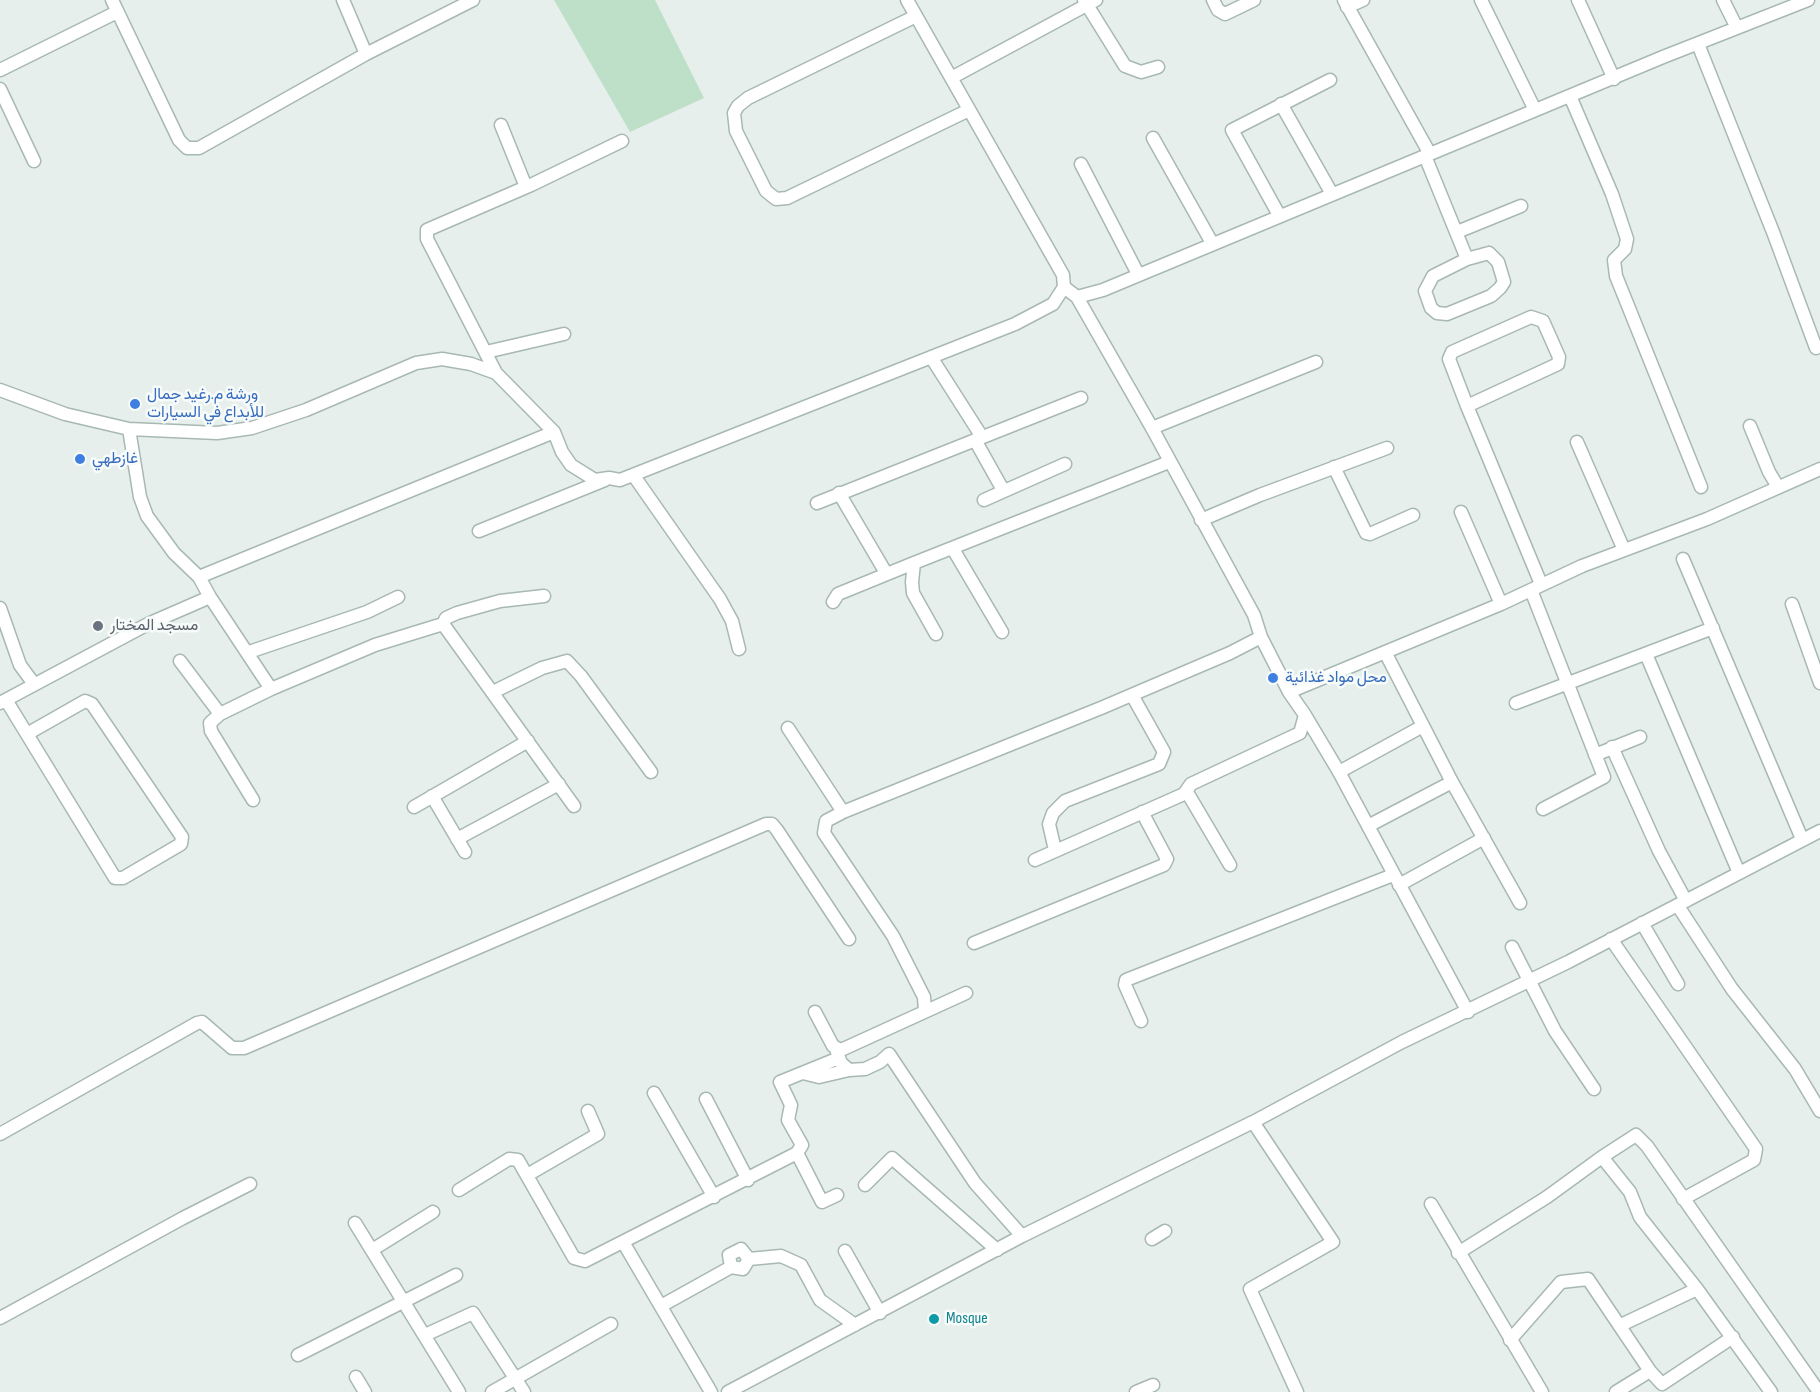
<!DOCTYPE html>
<html>
<head>
<meta charset="utf-8">
<style>
  body { margin:0 }
  canvas { display:block; background:#e6efeb }
</style>
</head>
<body>
<canvas width="1820" height="1392"></canvas>
<script>
const g = document.querySelector('canvas').getContext('2d');
g.lineJoin = 'round';
function paint(path, color) {
  g.fillStyle = color;
  g.fill(path, 'evenodd');
}
function poly(rows) {
  const path = new Path2D();
  for (const r of rows) {
    path.moveTo(r[0], r[1]);
    for (let i = 2; i < r.length; i += 2) path.lineTo(r[i], r[i + 1]);
  }
  return path;
}
function strokePath(path, color, width, dash) {
  g.strokeStyle = color;
  g.lineWidth = width;
  g.lineCap = dash ? 'butt' : 'round';
  g.setLineDash(dash || []);
  g.stroke(path);
}
function write(font, color, halo, rows, align = 'center') {
  g.font = font + ' "Sofia Sans Condensed",Vazirmatn,sans-serif';
  g.lineWidth = 5;
  g.setLineDash([]);
  g.textBaseline = 'middle';
  g.strokeStyle = halo;
  g.fillStyle = color;
  for (const [text, x, y, turn = 0] of rows) {
    g.save();
    g.translate(x, y);
    g.rotate((+turn || 0) * Math.PI / 180);
    g.textAlign = isNaN(turn) ? turn : align;
    if (halo) g.strokeText(text, 0, 0);
    g.fillText(text, 0, 0);
    g.restore();
  }
}
paint(poly([
  [554,0,655,0,704,98,630,132]
]), '#bfe0c8');
const minor = poly([
  [112,0,179,140,187,148,199,148,366,54,473,0],
  [343,0,366,54],
  [1084,0,1125,66,1141,72,1158,67],
  [1213,0,1218,10,1225,14,1254,0],
  [1344,0,1430,154],
  [1481,0,1535,110],
  [1578,0,1614,79],
  [1723,0,1737,28],
  [1347,7,1363,0],
  [916,16,748,98,738,106,734,113,736,131,766,191,776,199,787,198,969,110],
  [1698,44,1773,232,1816,348],
  [0,70,117,12],
  [951,78,1096,0],
  [0,89,34,161],
  [1570,96,1612,194,1627,239,1625,249,1614,260,1616,276,1701,487],
  [1281,104,1332,194],
  [501,125,526,187],
  [1153,138,1212,243],
  [1425,156,1467,259],
  [1081,164,1138,274],
  [1279,215,1232,130,1330,80],
  [1457,232,1521,206],
  [1489,253,1498,262,1504,282,1500,288,1491,296,1447,314,1437,313,1431,308,1425,291,1433,276,1467,259,1489,253],
  [1064,287,1077,297,1152,428,1254,615,1261,637,1289,692,1305,715,1339,772,1468,1012],
  [1077,297,1103,290,1663,57,1808,0],
  [486,352,564,334],
  [931,357,982,437],
  [496,373,427,239,427,230,531,185,622,141],
  [0,390,65,414,129,429,217,433,252,428,306,410,416,363,442,359,471,364,496,373,554,432,562,452,571,465,595,480,609,478,620,480,1015,324,1053,304,1064,287,1063,275,907,0],
  [1467,406,1558,364,1559,357,1543,321,1531,317,1452,352,1449,359,1467,406,1541,584],
  [1750,426,1769,472,1778,487],
  [1152,428,1316,362],
  [975,440,1003,490],
  [1577,442,1624,550],
  [1334,467,1366,533,1370,534,1413,515],
  [634,476,720,599,732,621,739,649],
  [839,493,886,573],
  [984,500,1065,464],
  [817,503,1081,398],
  [1461,512,1501,604],
  [1201,520,1260,495,1387,448],
  [479,531,605,480],
  [953,549,1002,632],
  [1683,559,1802,839],
  [199,577,554,432],
  [1531,590,1604,777,1543,809],
  [210,597,271,689,220,714,210,723,211,731,253,800],
  [833,602,838,594,914,563],
  [1792,604,1820,683],
  [0,608,20,665,34,684],
  [443,624,446,618,457,613,500,601,544,596],
  [936,634,913,593,912,582,914,563,1169,462],
  [249,652,367,612,398,597],
  [1385,652,1452,782,1520,903],
  [1646,654,1739,873],
  [180,661,220,714],
  [271,689,375,645,443,624,574,806],
  [493,692,542,668,567,661,581,676,651,772],
  [1289,692,1501,604,1582,566,1707,519,1820,469],
  [6,700,115,878,123,878,181,844,182,837,92,704,85,701,27,734],
  [0,703,148,624,210,597,199,577,174,553,147,516,140,497,129,429],
  [1516,703,1713,628],
  [788,728,843,812,1101,708,1230,653,1261,637],
  [1612,747,1659,851,1686,901],
  [1595,755,1640,737],
  [1339,772,1423,726],
  [1187,792,1230,865],
  [432,796,465,852],
  [414,807,528,741],
  [843,812,826,821,824,833,893,936,924,997,925,1011],
  [1368,826,1452,782],
  [457,839,559,784],
  [1055,850,1049,824,1053,813,1065,801,1159,764,1164,752,1132,695],
  [1035,860,1184,794,1191,784,1300,733,1305,715],
  [1399,885,1484,838],
  [1678,906,1732,989,1795,1069,1820,1111],
  [1642,923,1678,984],
  [1611,939,1756,1149,1754,1160,1683,1199],
  [974,943,1164,865,1167,859,1142,812],
  [1512,947,1555,1031,1594,1089],
  [815,1012,833,1046,841,1050,966,993],
  [1141,1021,1125,985,1126,980,1393,875],
  [836,1049,841,1063,849,1070,865,1069,880,1062,889,1054,975,1183,1022,1236],
  [803,1073,819,1077,849,1070],
  [654,1093,714,1197],
  [706,1099,748,1180],
  [1253,1122,1333,1242,1250,1289,1297,1392],
  [0,1134,197,1023,202,1022,232,1048,244,1048,766,824,772,824,777,830,849,939],
  [797,1153,822,1202,837,1195],
  [1602,1157,1636,1135,1647,1146,1819,1392],
  [529,1174,598,1134,588,1111],
  [865,1185,892,1158,997,1250],
  [459,1190,509,1159,518,1160,574,1258,585,1261,797,1153,802,1145,788,1120,791,1105,780,1082,839,1058],
  [1431,1204,1542,1392],
  [355,1223,459,1392],
  [1152,1239,1165,1231],
  [623,1242,711,1392],
  [741,1249,749,1259,743,1269,731,1267,729,1255,741,1249],
  [372,1250,433,1212],
  [845,1251,880,1313],
  [1458,1253,1547,1197,1602,1157,1630,1192,1640,1217,1697,1289,1771,1392],
  [749,1259,781,1256,801,1265,820,1300,855,1325],
  [661,1306,731,1267],
  [0,1318,183,1218,250,1184],
  [1621,1325,1697,1289],
  [425,1335,473,1313,524,1392],
  [1510,1340,1561,1282,1588,1279,1650,1371,1662,1384,1733,1337],
  [298,1355,456,1275],
  [356,1377,365,1392],
  [492,1392,611,1324],
  [728,1392,1022,1236,1253,1122,1402,1042,1568,962,1820,831],
  [1136,1392,1153,1385],
  [1616,1392,1650,1371]
]);
strokePath(minor, '#a8b8b2', 15);
strokePath(minor, '#fff', 12);
for (const [x, y, r, color] of [
  [135,404,6,"#3f7fe0"],
  [80,459,6,"#3f7fe0"],
  [98,626,6,"#6b7280"],
  [1273,678,6,"#3f7fe0"],
  [934,1319,6,"#0f9aa8"]
]) {
  const dot = new Path2D();
  dot.arc(x, y, r, 0, 2 * Math.PI);
  g.fillStyle = color;
  g.fill(dot);
  strokePath(dot, '#f7fbf9', 2);
}
write('16px', '#366cbe', '#f7fbf9', [
  ["ورشة م.رغيد جمال",147,395],
  ["للأبداع في السيارات",147,413],
  ["غازطهي",92,459],
  ["محل مواد غذائية",1285,678]
], 'left');
write('16px', '#5b616d', '#f7fbf9', [
  ["مسجد المختار",110,626]
], 'left');
write('16px', '#0d838f', '#f7fbf9', [
  ["Mosque",946,1319]
], 'left');
</script>
</body>
</html>
